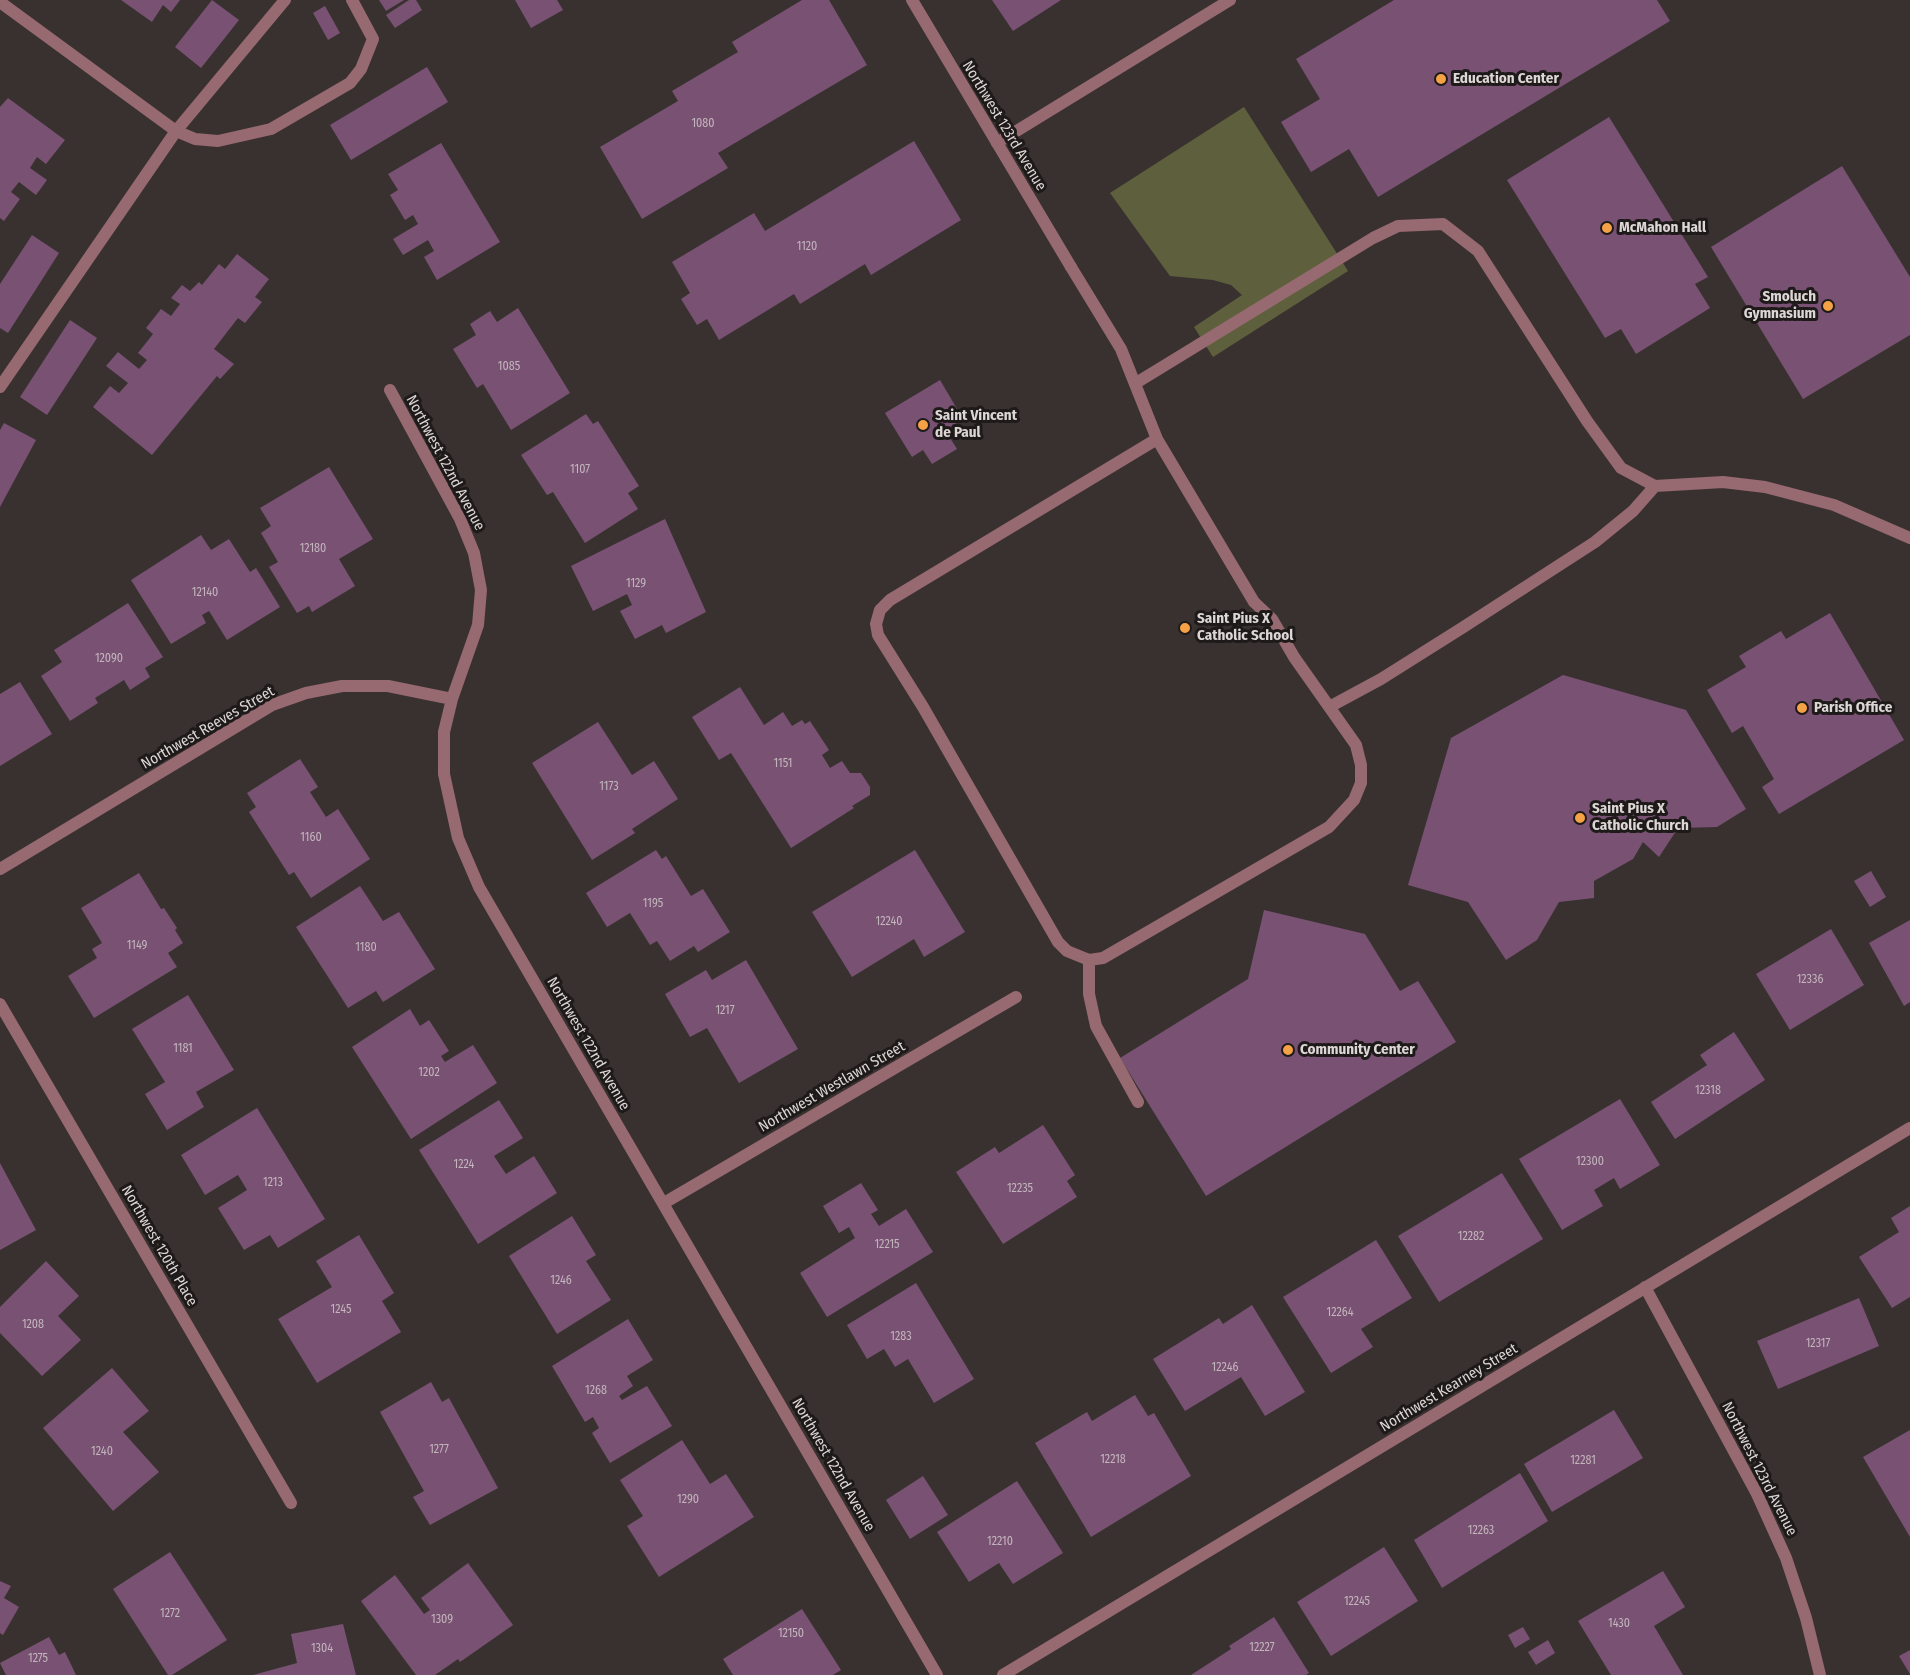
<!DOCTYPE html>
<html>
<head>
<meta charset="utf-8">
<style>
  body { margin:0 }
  canvas { display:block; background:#39312f }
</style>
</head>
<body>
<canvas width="1910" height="1675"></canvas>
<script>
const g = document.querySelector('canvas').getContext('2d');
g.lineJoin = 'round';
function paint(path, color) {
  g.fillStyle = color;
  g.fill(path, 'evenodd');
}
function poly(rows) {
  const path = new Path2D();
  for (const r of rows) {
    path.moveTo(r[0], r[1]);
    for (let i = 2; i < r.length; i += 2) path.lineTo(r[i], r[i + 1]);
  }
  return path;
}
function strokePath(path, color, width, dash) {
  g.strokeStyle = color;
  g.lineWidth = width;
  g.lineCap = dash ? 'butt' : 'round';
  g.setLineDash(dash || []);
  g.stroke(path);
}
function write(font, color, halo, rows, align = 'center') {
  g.font = font + ' "Fira Sans Condensed",sans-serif';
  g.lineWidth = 6;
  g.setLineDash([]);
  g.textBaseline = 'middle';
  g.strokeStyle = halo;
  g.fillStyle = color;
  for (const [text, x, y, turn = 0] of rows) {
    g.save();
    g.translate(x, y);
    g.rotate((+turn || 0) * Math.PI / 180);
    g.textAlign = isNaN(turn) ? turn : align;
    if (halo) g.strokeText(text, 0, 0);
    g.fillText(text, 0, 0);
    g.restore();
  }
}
paint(poly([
  [1244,107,1348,271,1213,357,1194,327,1242,295,1231,285,1213,280,1170,276,1110,193]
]), '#5e603d');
paint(poly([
  [121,0,180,0,171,12,163,5,152,22],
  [212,0,239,20,201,68,175,47],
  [379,0,404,0,386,11],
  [409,0,416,0,422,10,395,28,386,15],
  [515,0,557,0,563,10,531,28],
  [802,0,829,0,867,65,718,153,728,168,642,219,600,147,678,101,672,91,738,52,732,42],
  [992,0,1061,0,1013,31],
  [1394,0,1657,0,1670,21,1378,197,1349,149,1311,172,1281,122,1320,99,1296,59],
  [325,6,340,33,328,40,313,13],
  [427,67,448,102,351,160,330,125],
  [8,98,65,140,46,164,37,157,30,168,47,180,36,195,19,182,11,192,20,199,4,221,0,218,0,107],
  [1609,117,1708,277,1695,284,1710,308,1636,354,1621,329,1605,338,1507,180],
  [914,141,961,220,871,275,865,264,800,304,794,294,719,340,707,319,697,325,681,299,690,293,672,262,754,213,765,231],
  [441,143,500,242,437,280,424,257,434,251,428,240,403,255,393,239,418,224,413,215,405,220,390,195,398,190,388,174],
  [1842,166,1910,277,1910,335,1803,399,1711,247],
  [32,235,59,253,8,333,0,328,0,284],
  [237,254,269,279,255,297,262,302,245,323,238,318,214,349,234,364,220,379,217,376,152,455,93,407,110,386,119,393,128,383,106,366,118,352,139,369,147,360,138,353,153,334,146,328,161,309,171,316,180,304,171,298,182,285,190,291,199,282,202,285,219,264,225,269],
  [518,308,570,393,511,430,483,384,477,388,453,349,476,335,470,324,490,311,497,322],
  [70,320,97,338,47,415,20,397],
  [940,380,963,419,945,430,957,449,932,464,923,450,912,457,885,413],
  [586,414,593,424,598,421,639,486,628,493,638,509,585,543,553,492,547,495,521,455],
  [4,423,36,440,0,507,0,430],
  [329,467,373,539,339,559,355,586,312,612,309,606,297,613,269,567,278,562,261,533,271,526,260,508],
  [665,519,706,612,666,633,662,625,635,639,620,611,632,605,627,594,593,611,571,566],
  [201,535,211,550,229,539,250,572,256,568,280,607,227,640,209,611,202,615,206,623,171,644,131,580],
  [128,603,163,657,145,668,150,677,130,690,124,680,95,698,98,703,70,721,41,676,62,662,54,650],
  [1830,613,1904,740,1779,814,1762,787,1774,779,1743,726,1732,733,1707,690,1746,667,1739,656,1781,631,1786,639],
  [1563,675,1686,710,1746,809,1717,827,1678,828,1659,857,1643,842,1633,859,1594,881,1594,898,1559,902,1537,940,1506,960,1468,902,1408,885,1451,738],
  [20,682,52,734,0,766,0,694],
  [740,687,764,725,783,712,792,726,802,720,805,724,810,721,829,750,822,755,830,768,842,761,850,773,861,773,870,787,870,795,852,806,854,808,791,848,731,753,719,760,692,717],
  [598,722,632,775,654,761,678,799,632,829,635,833,592,860,532,763],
  [300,759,318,787,310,792,326,817,338,809,370,859,311,898,294,872,289,875,249,812,256,807,247,793],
  [656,850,662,859,666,856,691,896,703,889,730,932,698,952,694,946,670,961,657,941,650,945,630,913,607,927,586,893],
  [915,850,965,932,924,957,914,939,852,977,812,912],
  [1871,871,1886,897,1870,907,1854,881],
  [139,873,161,909,164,908,177,928,175,930,183,943,168,953,177,967,94,1018,68,976,97,958,92,949,102,943,81,908],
  [360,886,383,921,399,912,435,969,383,1002,376,991,348,1008,296,927],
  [1264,910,1365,934,1400,991,1418,981,1456,1042,1206,1196,1120,1058,1248,979],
  [1910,920,1910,1002,1904,1006,1869,943],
  [1831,929,1864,985,1790,1030,1756,974],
  [746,960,798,1049,739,1083,707,1028,690,1037,665,994,706,970,712,980],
  [188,995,234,1070,196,1092,204,1107,167,1130,145,1094,165,1082,132,1029],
  [410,1009,420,1026,429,1020,449,1051,441,1056,445,1062,473,1045,497,1083,411,1139,352,1047],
  [1734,1032,1765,1080,1675,1139,1651,1102,1707,1065,1700,1055],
  [1620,1099,1660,1165,1620,1189,1614,1178,1594,1190,1603,1206,1562,1230,1519,1159],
  [499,1100,523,1138,494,1156,506,1174,534,1156,557,1193,478,1244,419,1150],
  [257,1108,325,1219,278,1248,270,1235,244,1250,218,1208,247,1190,238,1175,205,1195,181,1155],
  [1043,1125,1075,1175,1067,1181,1077,1197,1003,1244,956,1172,995,1147,999,1153],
  [0,1163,36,1230,0,1250],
  [1502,1173,1543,1239,1439,1302,1398,1236],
  [861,1183,878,1210,871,1214,879,1226,906,1209,933,1252,827,1317,800,1273,855,1238,849,1227,839,1233,823,1206],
  [1910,1206,1910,1297,1892,1308,1859,1257,1899,1232,1891,1218],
  [572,1216,596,1255,586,1261,611,1300,557,1334,509,1256],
  [359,1235,394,1293,382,1301,401,1332,317,1383,278,1319,332,1287,316,1261],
  [1376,1240,1412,1298,1361,1329,1373,1347,1331,1373,1283,1297],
  [46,1261,79,1296,58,1316,81,1340,42,1376,0,1333,0,1307],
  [916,1283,974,1379,934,1403,908,1359,895,1367,884,1349,867,1359,847,1325],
  [1859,1298,1879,1346,1778,1389,1757,1341],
  [1252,1305,1305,1392,1265,1416,1241,1377,1185,1411,1153,1359,1219,1318,1223,1324],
  [628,1319,653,1360,627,1376,633,1386,619,1396,622,1400,647,1386,672,1426,610,1463,592,1433,599,1428,593,1417,585,1422,552,1366],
  [112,1368,149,1411,123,1432,159,1472,113,1511,43,1428],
  [431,1382,442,1402,449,1398,498,1488,430,1525,413,1497,424,1491,380,1412],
  [1135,1395,1148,1416,1154,1413,1191,1476,1091,1537,1035,1443,1087,1412,1092,1421],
  [1614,1410,1643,1458,1552,1512,1524,1464],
  [1910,1430,1910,1537,1863,1457],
  [682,1440,710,1484,726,1474,754,1517,659,1577,627,1526,643,1516,620,1480],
  [1520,1473,1548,1521,1442,1588,1414,1540],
  [923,1476,948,1515,910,1539,886,1500],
  [1017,1481,1063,1553,1013,1584,999,1563,969,1582,937,1532],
  [1384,1547,1418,1601,1331,1656,1297,1602],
  [170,1552,227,1640,172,1675,168,1675,113,1589],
  [468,1563,513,1625,460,1662,458,1659,435,1675,416,1675,361,1601,395,1575,424,1614,430,1610,421,1598],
  [1663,1571,1685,1607,1654,1626,1683,1675,1611,1675,1578,1621],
  [0,1581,11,1586,4,1598,19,1607,3,1635,0,1633],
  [802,1609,841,1670,833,1675,733,1675,723,1659],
  [1274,1617,1309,1673,1306,1675,1191,1675,1231,1649,1229,1646],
  [343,1624,356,1675,253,1675,297,1663,291,1634],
  [1523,1627,1530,1639,1515,1648,1508,1635],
  [49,1637,59,1655,65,1652,76,1675,6,1675,0,1663],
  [1548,1640,1555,1653,1536,1665,1528,1652],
  [1910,1650,1910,1674,1899,1656]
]), '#785173');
strokePath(poly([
  [0,2,176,131,195,139,218,141,271,129,350,83,361,69,373,39,352,0],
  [997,143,1230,0],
  [1071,267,1121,349,1157,439,1254,602,1272,619,1294,657,1356,745,1361,765,1361,783,1354,800,1329,827,1103,958,1089,960,1067,951,1058,942,923,707,878,635,876,624,880,610,890,600,1157,439],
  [1136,383,1373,238,1398,226,1443,224,1478,251,1587,421,1621,468,1655,486],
  [0,387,176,131,285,0],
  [1331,706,1381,679,1462,628,1595,542,1633,511,1655,486,1723,482,1765,487,1834,505,1910,538],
  [1089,960,1089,994,1096,1026,1138,1102]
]), '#976971', 12);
strokePath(poly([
  [912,0,1071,267],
  [390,390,460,519,474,553,481,590,478,625,452,699,444,732,444,774,458,838,479,887,937,1675],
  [0,869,272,705,306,693,342,686,388,686,452,699],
  [0,1004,291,1503],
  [664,1203,1016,997],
  [1645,1287,1757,1494,1786,1558,1806,1618,1820,1675],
  [1003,1675,1910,1128]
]), '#976971', 12);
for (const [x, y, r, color] of [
  [1441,79,6,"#f5a246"],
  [1607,228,6,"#f5a246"],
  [1828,306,6,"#f5a246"],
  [923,425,6,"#f5a246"],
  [1185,628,6,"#f5a246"],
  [1802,708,6,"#f5a246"],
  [1580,818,6,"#f5a246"],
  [1288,1050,6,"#f5a246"]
]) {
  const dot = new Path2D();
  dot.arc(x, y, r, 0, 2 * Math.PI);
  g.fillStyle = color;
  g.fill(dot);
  strokePath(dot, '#1e1a19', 2);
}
write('12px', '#c3b5bc', null, [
  ["1080",703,124],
  ["1120",807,247],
  ["1085",509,367],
  ["1107",580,470],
  ["12180",313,549],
  ["1129",636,584],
  ["12140",205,593],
  ["12090",109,659],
  ["1151",783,764],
  ["1173",609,787],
  ["1160",311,838],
  ["1195",653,904],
  ["12240",889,922],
  ["1149",137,946],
  ["1180",366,948],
  ["12336",1810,980],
  ["1217",725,1011],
  ["1181",183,1049],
  ["1202",429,1073],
  ["12318",1708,1091],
  ["12300",1590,1162],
  ["1224",464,1165],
  ["1213",273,1183],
  ["12235",1020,1189],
  ["12282",1471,1237],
  ["12215",887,1245],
  ["1246",561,1281],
  ["1245",341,1310],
  ["12264",1340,1313],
  ["1208",33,1325],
  ["1283",901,1337],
  ["12317",1818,1344],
  ["12246",1225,1368],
  ["1268",596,1391],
  ["1277",439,1450],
  ["1240",102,1452],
  ["12218",1113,1460],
  ["12281",1583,1461],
  ["1290",688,1500],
  ["12263",1481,1531],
  ["12210",1000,1542],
  ["12245",1357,1602],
  ["1272",170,1614],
  ["1309",442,1620],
  ["1430",1619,1624],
  ["12150",791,1634],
  ["12227",1262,1648],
  ["1304",322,1649],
  ["1275",38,1659]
]);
write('bold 15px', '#dcd6d5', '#1e1a19', [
  ["Education Center",1453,79],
  ["McMahon Hall",1619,228],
  ["Smoluch",1816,297,"right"],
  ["Gymnasium",1816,314,"right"],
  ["Saint Vincent",935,416],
  ["de Paul",935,433],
  ["Saint Pius X",1197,619],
  ["Catholic School",1197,636],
  ["Parish Office",1814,708],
  ["Saint Pius X",1592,809],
  ["Catholic Church",1592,826],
  ["Community Center",1300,1050]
], 'left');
write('15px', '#dcd6d5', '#1e1a19', [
  ["Northwest 123rd Avenue",1004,126,59],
  ["Northwest 122nd Avenue",445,463,62],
  ["Northwest Reeves Street",208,728,-30],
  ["Northwest 122nd Avenue",588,1044,60],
  ["Northwest Westlawn Street",832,1087,-30],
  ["Northwest 120th Place",159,1246,60],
  ["Northwest Kearney Street",1449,1388,-31],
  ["Northwest 122nd Avenue",833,1465,60],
  ["Northwest 123rd Avenue",1759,1469,63]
]);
</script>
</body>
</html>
